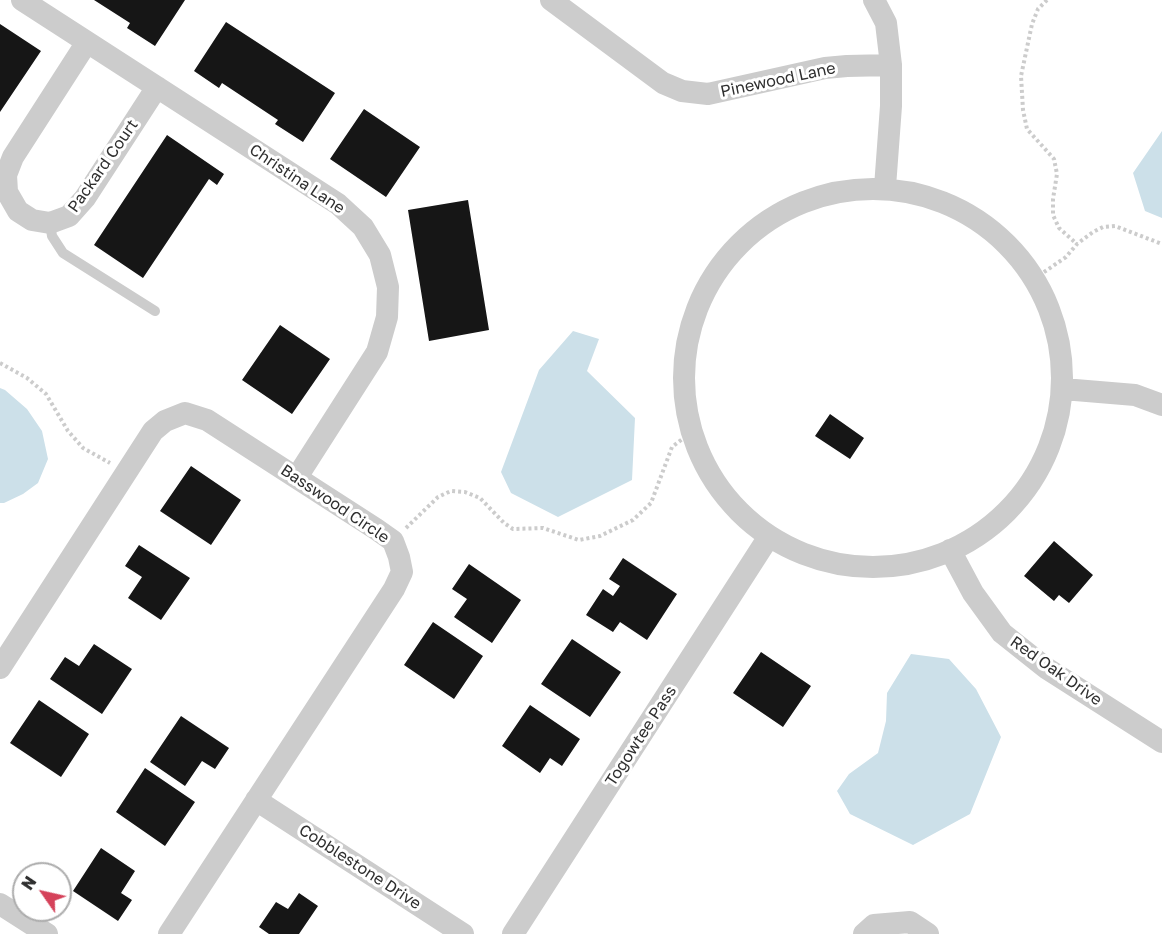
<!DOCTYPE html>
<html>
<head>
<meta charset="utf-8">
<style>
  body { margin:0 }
  #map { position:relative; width:1162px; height:934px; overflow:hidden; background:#fff; font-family:"Golos Text",sans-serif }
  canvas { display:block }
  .north { position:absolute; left:12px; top:862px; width:60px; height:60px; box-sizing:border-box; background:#fff; border:2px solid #acacac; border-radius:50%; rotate:304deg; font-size:16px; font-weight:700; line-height:24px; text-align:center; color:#2f2f2f }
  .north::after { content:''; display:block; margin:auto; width:21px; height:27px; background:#d5425a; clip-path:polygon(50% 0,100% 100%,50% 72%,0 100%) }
</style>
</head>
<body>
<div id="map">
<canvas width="1162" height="934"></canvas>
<div class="north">N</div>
</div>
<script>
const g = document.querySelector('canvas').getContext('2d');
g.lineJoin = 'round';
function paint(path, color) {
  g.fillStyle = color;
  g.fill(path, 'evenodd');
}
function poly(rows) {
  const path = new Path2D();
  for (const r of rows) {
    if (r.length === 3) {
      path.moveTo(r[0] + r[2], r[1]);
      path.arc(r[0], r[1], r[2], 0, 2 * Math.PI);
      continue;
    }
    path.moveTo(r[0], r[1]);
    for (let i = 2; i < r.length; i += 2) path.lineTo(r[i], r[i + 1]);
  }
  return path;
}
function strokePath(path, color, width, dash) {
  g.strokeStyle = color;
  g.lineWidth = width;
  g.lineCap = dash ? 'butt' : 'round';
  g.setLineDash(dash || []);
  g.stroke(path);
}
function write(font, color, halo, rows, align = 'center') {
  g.font = font + ' "Golos Text",sans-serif';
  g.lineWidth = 6;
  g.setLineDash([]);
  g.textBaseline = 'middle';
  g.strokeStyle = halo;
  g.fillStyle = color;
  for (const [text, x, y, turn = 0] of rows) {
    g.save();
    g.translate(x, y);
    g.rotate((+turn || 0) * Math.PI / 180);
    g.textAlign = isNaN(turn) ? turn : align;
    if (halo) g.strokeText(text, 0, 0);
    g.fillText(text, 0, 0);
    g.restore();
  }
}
paint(poly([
  [1162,131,1162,218,1145,211,1133,173],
  [573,331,599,339,587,371,635,418,632,480,558,517,511,493,501,472,539,370],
  [0,388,5,390,27,409,42,431,48,459,38,483,23,494,4,503,0,503],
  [911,654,949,659,976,689,1001,737,970,814,913,845,850,814,837,791,849,774,878,753,886,721,887,693]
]), '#cce0e9');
paint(poly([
  [94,0,185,0,155,46,127,28,130,23],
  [226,22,335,93,303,142,275,124,278,120,222,83,219,88,194,71],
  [0,24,41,51,0,112],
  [364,109,420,147,386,197,330,159],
  [167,135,224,174,217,185,209,179,143,278,94,245],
  [468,200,489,330,429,341,408,210],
  [280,325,330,359,292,414,242,380],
  [830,414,864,438,850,459,815,436],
  [191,466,241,500,211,545,160,511],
  [1054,541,1093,575,1069,603,1059,595,1054,601,1024,576],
  [139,545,190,578,161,620,128,598,142,577,125,566],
  [623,558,677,594,647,640,620,622,613,632,586,615,603,589,613,596,620,586,609,579],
  [469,564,521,600,492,643,454,617,467,599,452,589],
  [433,622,483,656,454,699,404,665],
  [572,639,621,672,590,717,541,684],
  [94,644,132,669,102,714,50,679,65,657,79,666],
  [761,652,811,686,783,727,733,693],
  [39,700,89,734,61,777,10,743],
  [530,705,580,739,562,766,550,758,540,773,502,746],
  [181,716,229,748,215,769,202,761,185,786,150,762],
  [145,768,195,802,165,846,116,812],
  [101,848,135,871,121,893,132,900,118,921,73,891],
  [299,893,318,906,299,934,269,934,259,927,276,902,288,909]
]), '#161616');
strokePath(poly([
  [1047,0,1038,9,1032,24,1021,76,1023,110,1027,129,1054,159,1057,174,1053,199,1053,215,1059,228,1077,244],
  [1034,279,1066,257,1077,244,1093,232,1103,227,1115,226,1162,244],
  [0,363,27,378,46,394,68,431,83,448,110,463],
  [406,528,438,497,451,491,465,492,480,498,504,523,513,529,543,528,579,540,600,536,633,520,651,503,672,447,690,433]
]), '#ccc', 4, [3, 3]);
strokePath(poly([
  [50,223,52,236,63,253,155,311]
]), '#ccc', 10);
strokePath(poly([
  [22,0,338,204,363,227,380,255,388,287,387,317,377,352,297,477],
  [551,0,663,83,682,91,708,94,825,68,847,66,891,65],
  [874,0,886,23,891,65,891,106,885,187],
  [87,42,13,157,6,175,7,192,18,211,32,220,50,223,69,216,85,198,157,87],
  [873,378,189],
  [1063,389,1135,395,1162,405],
  [950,550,973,593,1002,633,1046,668,1162,742],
  [0,668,153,431,165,421,185,413,207,420,376,529,393,541,399,557,402,572,394,589,169,934],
  [256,800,463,934],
  [0,904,47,934],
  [513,934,768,538],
  [864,934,874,925,910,922,928,934]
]), '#ccc', 22);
write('16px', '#2f2f2f', '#fff', [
  ["Pinewood Lane",778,80,-12],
  ["Packard Court",103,166,-55],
  ["Christina Lane",297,179,34],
  ["Basswood Circle",335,504,34],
  ["Red Oak Drive",1056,671,35],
  ["Togowtee Pass",641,736,-57],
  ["Cobblestone Drive",360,867,33]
]);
</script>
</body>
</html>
